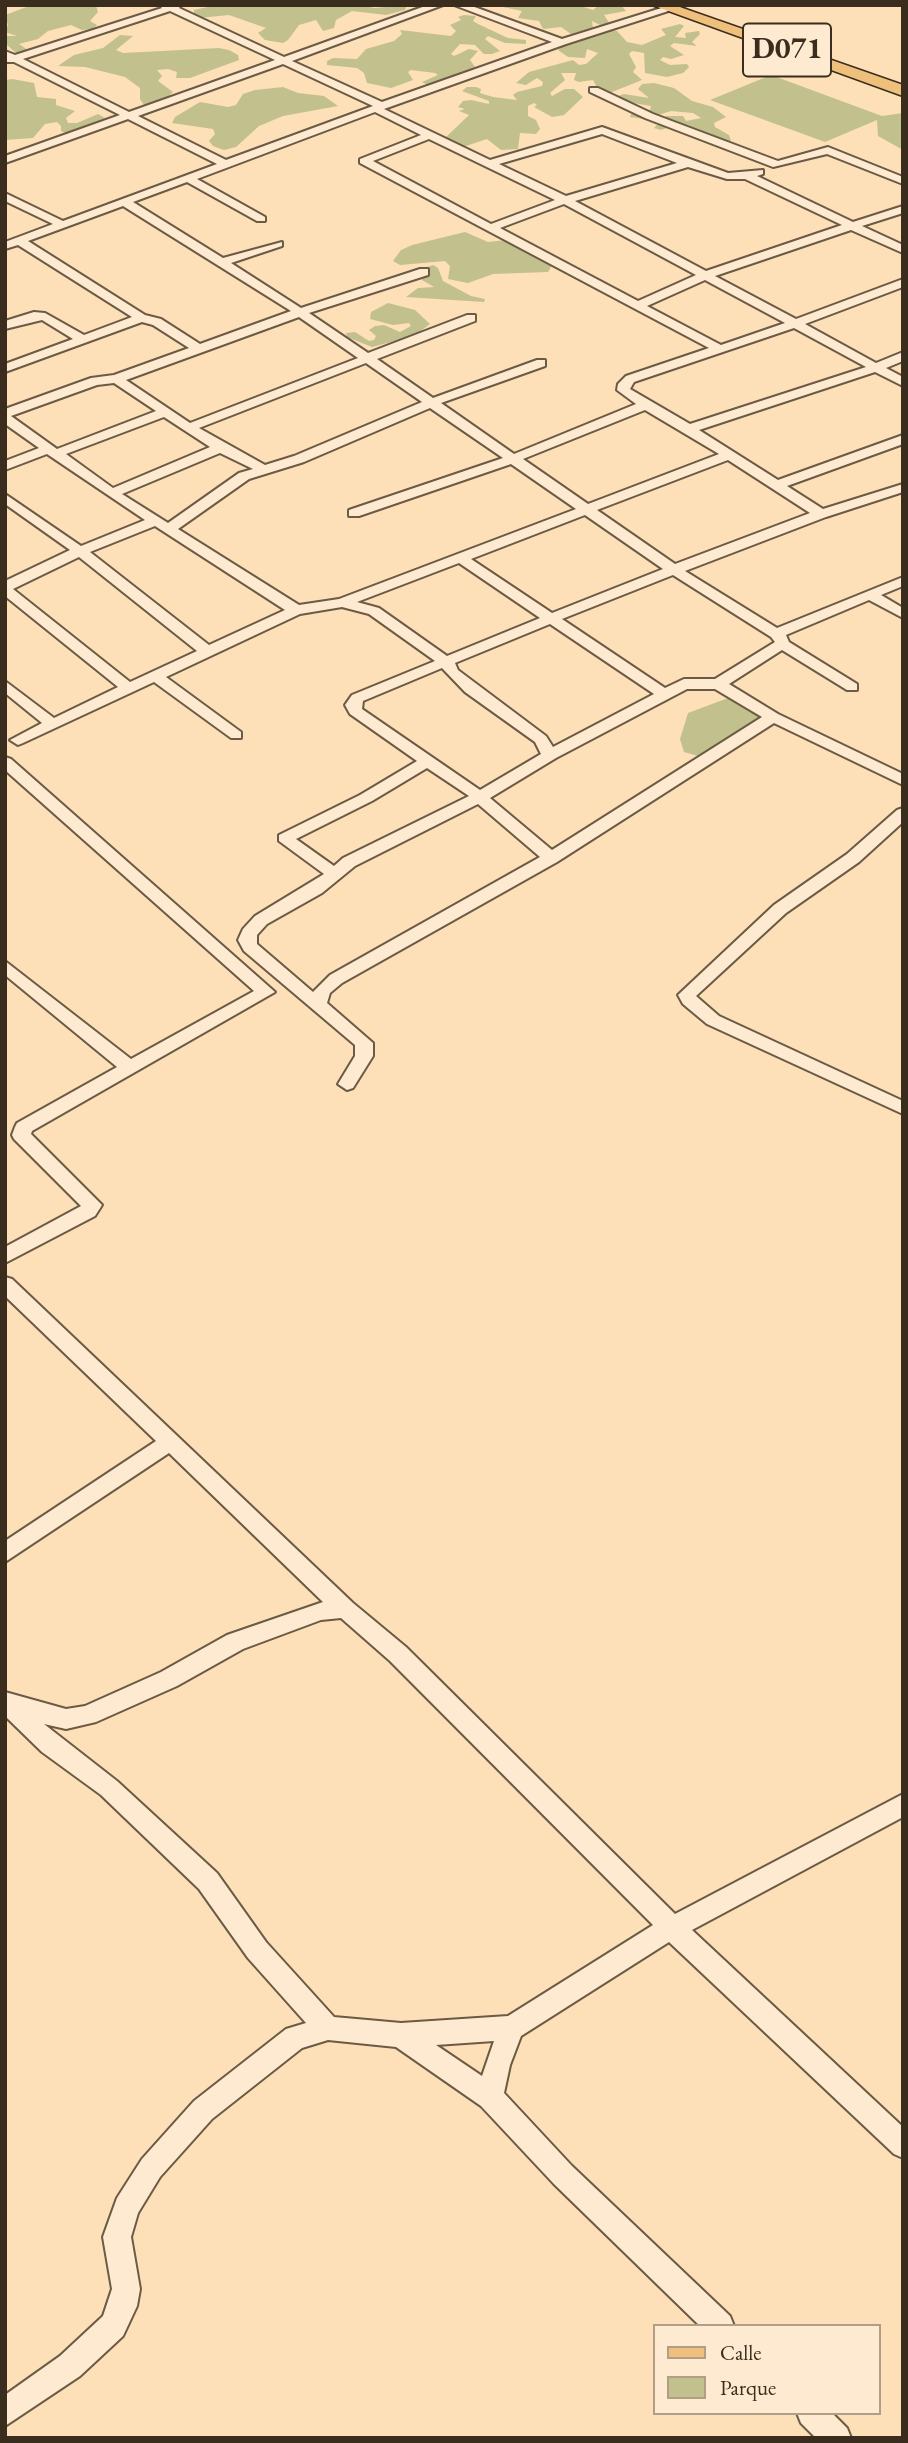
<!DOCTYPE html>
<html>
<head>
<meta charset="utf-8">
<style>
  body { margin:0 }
  #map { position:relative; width:908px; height:2443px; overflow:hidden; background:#fddfb8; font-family:"EB Garamond",serif }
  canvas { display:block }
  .frame { position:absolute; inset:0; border:7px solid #3a2d1d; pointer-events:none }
  .legend { position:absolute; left:653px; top:2324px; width:228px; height:91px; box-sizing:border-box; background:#feead1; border:2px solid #b09e89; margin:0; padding:9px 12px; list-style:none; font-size:21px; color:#3a2d1d }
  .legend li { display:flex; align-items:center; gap:14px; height:35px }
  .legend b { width:35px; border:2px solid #b09e89 }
</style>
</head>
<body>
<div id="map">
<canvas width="908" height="2443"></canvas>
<div class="frame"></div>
<ul class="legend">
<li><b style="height:9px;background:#eec07c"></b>Calle</li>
<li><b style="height:19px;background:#c2c18d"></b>Parque</li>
</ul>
</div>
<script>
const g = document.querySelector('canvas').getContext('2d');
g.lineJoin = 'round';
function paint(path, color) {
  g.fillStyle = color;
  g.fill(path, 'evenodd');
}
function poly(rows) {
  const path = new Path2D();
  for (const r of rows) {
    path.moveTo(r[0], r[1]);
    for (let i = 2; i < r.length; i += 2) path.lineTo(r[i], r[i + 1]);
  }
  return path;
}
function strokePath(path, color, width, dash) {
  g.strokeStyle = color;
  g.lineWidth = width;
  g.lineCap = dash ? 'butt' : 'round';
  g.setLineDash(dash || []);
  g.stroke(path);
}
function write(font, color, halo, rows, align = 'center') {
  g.font = font + ' "EB Garamond",serif';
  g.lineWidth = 7;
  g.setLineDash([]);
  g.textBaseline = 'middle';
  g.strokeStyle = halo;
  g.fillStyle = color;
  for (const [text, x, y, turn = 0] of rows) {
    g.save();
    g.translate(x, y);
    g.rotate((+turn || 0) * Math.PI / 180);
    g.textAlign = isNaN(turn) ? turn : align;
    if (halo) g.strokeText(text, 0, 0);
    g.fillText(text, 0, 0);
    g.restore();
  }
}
paint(poly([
  [99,5,96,6,98,12,90,21,97,25,93,29,82,30,71,25,48,31,38,39,19,44,28,50,23,54,16,53,5,43,5,36,17,36,5,32,8,25,5,15,32,5],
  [217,5,362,5,374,8,407,5,405,10,386,15,352,11,336,20,334,28,323,31,316,20,299,25,288,40,283,43,265,40,258,33,266,28,229,15,199,18,194,14,194,10],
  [578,5,593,10,599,5,621,5,626,11,604,15,610,24,600,25,592,21,593,28,571,34,561,27,543,29,539,21,518,18,522,11,498,6],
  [464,15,476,16,473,21,478,24,508,38,526,40,526,44,505,43,488,36,485,39,500,51,492,54,484,54,475,45,460,44,451,54,454,56,469,49,478,51,470,60,475,67,432,87,422,82,438,75,435,73,411,70,408,72,413,80,391,88,367,83,364,73,357,68,327,65,327,61,333,58,357,59,366,49,394,41,402,34,400,30,451,36,456,31,450,25,461,20,458,17],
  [680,24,684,26,675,37,686,38,685,33,699,31,700,34,692,42,697,46,674,43,670,46,684,55,671,59,663,57,660,60,670,65,687,64,689,67,683,73,667,77,645,73,644,53,632,51,629,54,636,67,633,72,642,80,602,96,593,80,579,82,574,80,576,73,561,73,565,80,550,93,552,96,565,89,574,89,583,97,564,115,552,117,534,107,537,105,534,103,528,106,528,116,536,120,540,129,536,134,520,133,518,149,501,150,487,139,463,147,444,139,469,115,459,111,465,109,458,107,463,101,471,100,489,104,489,101,462,91,467,87,476,87,481,89,480,93,493,97,517,100,513,95,517,92,542,86,543,82,537,78,526,85,516,83,529,72,573,60,579,65,586,64,598,53,587,49,585,58,568,57,558,50,569,41,605,30,617,31,627,42,642,45,666,35,661,29],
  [120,35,133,36,116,50,123,53,219,48,229,50,238,55,239,60,190,78,176,78,177,72,168,69,157,70,162,76,158,81,173,92,164,100,144,105,140,99,140,88,125,77,85,67,58,66,74,55,103,48],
  [771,75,882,116,903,113,903,150,878,136,877,120,825,142,710,100],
  [12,79,34,83,37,97,56,99,56,105,75,111,66,118,68,123,77,123,98,114,105,118,66,133,61,131,61,126,57,122,45,124,33,138,5,140,5,80],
  [654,83,674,88,692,101,713,107,726,117,714,123,715,127,729,135,731,141,726,142,687,125,678,124,661,130,654,128,666,116,683,116,686,121,701,118,693,113,671,111,645,119,630,117,631,114,650,110,651,106,621,101,618,96,624,94,649,98,638,89,642,84],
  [283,87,298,93,324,96,338,106,283,116,259,126,236,147,224,150,213,146,209,141,215,134,213,129,172,123,175,117,200,102,228,107,236,105,243,94,255,90],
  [465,232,488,242,507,240,556,258,548,272,493,274,468,283,448,279,450,266,445,261,400,265,393,261,401,250,412,245],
  [433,265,438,268,443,281,471,296,485,299,484,302,406,297,418,288,434,287,422,280,419,270],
  [388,303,415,310,430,324,414,336,372,347,347,337,346,333,355,332,369,341,374,340,376,336,369,330,375,326,384,325,400,332,411,326,409,323,393,325,370,319,371,312],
  [728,698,770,719,709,759,684,752,680,739,688,713]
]), '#c2c18d');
const minor = poly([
  [159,5,181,5,179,8,284,57,428,5,443,5,292,61,382,102,552,42,454,5,469,5,562,39,671,5,687,5,566,44,384,109,490,160,602,127,728,173,763,170,763,174,757,176,853,222,903,206,903,213,862,226,903,245,903,253,851,230,715,276,796,319,903,279,903,287,805,324,876,363,903,352,903,361,886,368,903,377,903,386,875,372,699,430,778,480,903,435,903,444,787,486,823,509,903,484,903,492,826,517,685,571,777,628,903,577,903,586,881,595,903,608,903,618,869,600,786,635,789,642,857,684,857,690,847,690,782,650,729,684,778,714,903,774,903,785,774,723,557,862,342,983,330,993,327,1003,373,1043,373,1056,353,1088,347,1090,338,1084,355,1056,355,1045,244,951,238,940,243,929,255,916,324,874,279,841,279,835,360,795,417,761,350,714,345,705,352,695,435,661,369,614,342,607,300,614,166,677,241,732,241,738,231,738,154,682,23,743,18,745,10,740,42,723,5,693,5,681,54,718,118,687,5,596,5,581,70,550,5,504,5,494,81,546,145,520,47,454,5,470,5,461,39,448,5,424,5,409,91,378,114,375,189,348,153,325,142,322,5,372,5,364,73,339,42,320,5,329,5,321,34,312,45,313,84,335,132,317,18,245,5,249,5,242,53,224,5,201,5,193,63,221,217,164,128,119,5,163,5,156,120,115,14,62,6,62,5,51,15,55,162,8,159,5],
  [170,11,275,60,129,112,23,59,170,11],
  [283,64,373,106,226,160,138,116,283,64],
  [375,112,421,135,360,159,360,163,709,348,626,376,618,384,617,390,636,404,514,454,441,403,545,366,545,360,537,360,433,398,377,359,475,321,475,315,467,315,368,353,309,313,428,275,428,269,420,269,301,308,231,263,282,246,282,242,223,258,133,202,187,182,257,221,265,221,265,217,197,179,375,112],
  [602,134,677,163,566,196,499,164,602,134],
  [429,139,555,200,491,224,373,161,429,139],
  [688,167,727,179,745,179,842,225,706,271,575,201,688,167],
  [564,204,696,275,638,301,500,228,564,204],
  [123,206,291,311,200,344,161,319,145,315,28,241,123,206],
  [705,280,785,323,721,345,647,306,705,280],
  [299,317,358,358,190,423,126,380,299,317],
  [794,328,866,367,690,424,630,389,634,382,794,328],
  [366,363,422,402,294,456,265,465,199,428,366,363],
  [114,383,156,411,57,449,11,416,97,385,114,383],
  [430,408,503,458,349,510,349,516,359,516,511,464,576,509,339,599,299,605,178,529,249,479,304,462,430,408],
  [645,410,719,454,588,504,523,459,645,410],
  [164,417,210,447,113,488,66,454,164,417],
  [220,453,253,469,239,473,168,523,122,494,220,453],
  [728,460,810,513,675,564,597,510,728,460],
  [585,515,663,569,552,613,471,559,585,515],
  [155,526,285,610,209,645,90,552,155,526],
  [79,557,197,651,130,682,13,589,79,557],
  [459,563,540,618,447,656,379,608,357,602,459,563],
  [673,575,771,637,775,642,715,679,684,679,665,688,562,619,673,575],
  [550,624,654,694,553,747,546,736,458,670,455,663,550,624],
  [442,668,465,692,535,742,541,754,480,790,362,709,363,701,442,668],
  [687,689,715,689,762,717,552,850,490,798,556,758,687,689],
  [427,768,469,796,343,858,334,866,296,839,372,801,427,768],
  [478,804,540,857,330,975,313,992,257,944,257,935,267,924,322,893,355,866,478,804],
  [590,88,598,88,653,114,778,161,828,147,903,177,903,184,827,154,773,167,645,118,590,92,590,88],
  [5,757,11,759,275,992,32,1131,31,1134,102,1205,95,1216,5,1263,5,1247,81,1206,14,1139,12,1135,15,1127,17,1123,117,1067,5,975,5,961,131,1059,254,991,5,770,5,757],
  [903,808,903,822,859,862,786,913,696,996,719,1016,903,1101,903,1114,707,1024,683,1004,678,995,774,905,847,854,897,810,903,808],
  [5,1277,12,1279,353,1603,406,1647,675,1914,903,1794,903,1817,692,1930,903,2127,903,2158,894,2154,669,1942,521,2036,510,2065,504,2093,572,2166,730,2316,734,2326,700,2326,554,2184,481,2106,396,2047,328,2040,302,2048,212,2119,160,2177,138,2213,131,2237,140,2289,137,2306,123,2336,80,2376,5,2426,5,2395,60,2356,103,2316,112,2289,103,2237,117,2198,142,2159,194,2101,286,2029,306,2023,248,1958,199,1889,101,1795,42,1752,5,1716,5,1692,66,1709,85,1706,161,1672,227,1635,323,1602,169,1453,5,1562,5,1541,156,1441,5,1296,5,1277],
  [341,1618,390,1661,653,1925,508,2016,401,2023,334,2017,266,1942,217,1873,117,1781,44,1724,66,1729,96,1722,177,1686,243,1649,321,1620,341,1618],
  [494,2041,482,2076,436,2045,494,2041],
  [797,2413,832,2413,847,2428,851,2438,816,2438,801,2423,797,2413]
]);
const primary = poly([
  [652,5,674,5,903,85,903,96,652,5]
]);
strokePath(minor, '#6b5a44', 4);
strokePath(primary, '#3a2d1d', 3);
paint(minor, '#feead1');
paint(primary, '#eec07c');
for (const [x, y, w] of [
  [787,50,88]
]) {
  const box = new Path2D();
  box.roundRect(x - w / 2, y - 26.5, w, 53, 5);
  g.fillStyle = '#feead1';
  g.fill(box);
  strokePath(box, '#3a2d1d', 2);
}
write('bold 30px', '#3a2d1d', null, [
  ["D071",787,50]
]);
</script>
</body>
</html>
